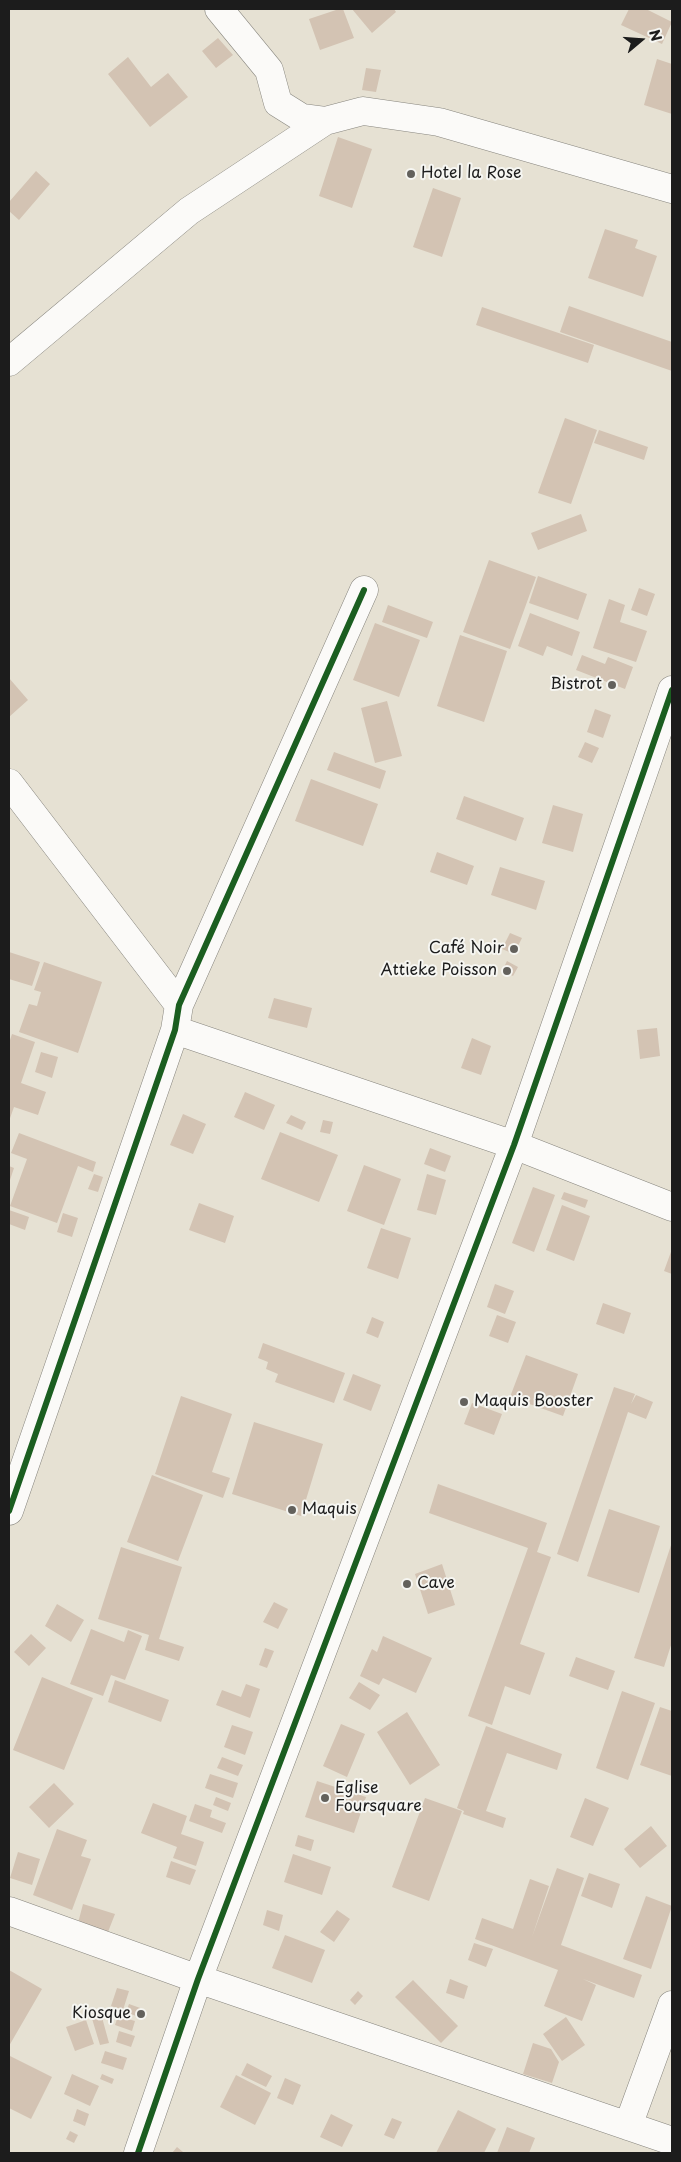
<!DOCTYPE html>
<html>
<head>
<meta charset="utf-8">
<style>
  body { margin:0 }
  #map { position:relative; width:681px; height:2162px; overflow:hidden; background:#e6e1d3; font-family:"Playpen Sans",sans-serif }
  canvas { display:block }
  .frame { position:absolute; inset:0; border:10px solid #1c1c1c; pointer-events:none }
  .north { position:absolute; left:616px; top:15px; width:50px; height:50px; -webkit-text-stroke:4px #f6f6f2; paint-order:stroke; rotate:72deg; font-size:14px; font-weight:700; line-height:20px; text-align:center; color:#1c1c1c }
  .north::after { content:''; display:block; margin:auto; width:18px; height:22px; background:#1c1c1c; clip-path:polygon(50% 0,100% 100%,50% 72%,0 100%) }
</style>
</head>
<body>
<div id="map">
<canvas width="681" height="2162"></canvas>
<div class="frame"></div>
<div class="north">N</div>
</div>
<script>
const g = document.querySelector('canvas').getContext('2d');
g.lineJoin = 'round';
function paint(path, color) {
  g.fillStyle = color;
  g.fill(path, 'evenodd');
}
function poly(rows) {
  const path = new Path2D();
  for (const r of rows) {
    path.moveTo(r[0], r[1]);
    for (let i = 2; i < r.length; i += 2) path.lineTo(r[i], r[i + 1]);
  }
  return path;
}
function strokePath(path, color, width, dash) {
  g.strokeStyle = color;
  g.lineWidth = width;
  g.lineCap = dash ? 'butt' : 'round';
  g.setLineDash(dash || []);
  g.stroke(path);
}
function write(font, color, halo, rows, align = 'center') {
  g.font = font + ' "Playpen Sans",sans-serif';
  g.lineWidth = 4;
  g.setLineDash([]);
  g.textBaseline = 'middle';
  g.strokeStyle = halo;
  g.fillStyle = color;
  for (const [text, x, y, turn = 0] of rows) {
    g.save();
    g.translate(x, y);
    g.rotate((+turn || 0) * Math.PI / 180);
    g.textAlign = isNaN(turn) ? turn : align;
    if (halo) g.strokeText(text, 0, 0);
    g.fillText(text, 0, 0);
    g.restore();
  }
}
paint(poly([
  [339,9,343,9,354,38,320,50,309,19],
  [352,9,394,9,396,12,372,33],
  [629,9,646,9,672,22,662,44,621,25],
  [218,38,233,55,216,68,202,51],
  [128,57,151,87,168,73,188,97,150,127,108,74],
  [657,59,672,64,672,114,644,105],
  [366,68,381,70,376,92,362,90],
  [338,137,372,149,352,208,319,196],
  [36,171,50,184,19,220,9,211,9,202],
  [433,188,461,198,442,257,413,247],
  [605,229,638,240,635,248,657,256,643,297,588,278],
  [569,306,672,342,672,371,560,332],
  [482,307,594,345,588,363,476,325],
  [565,418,597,430,571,504,538,493],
  [599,430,648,447,644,460,594,443],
  [581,514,587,531,538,550,531,533],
  [489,560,536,577,510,649,463,632],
  [538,576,587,594,578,620,529,603],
  [639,588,655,594,647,616,631,610],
  [609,599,625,605,620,622,647,631,636,662,593,648],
  [388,605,433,622,427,638,382,622],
  [530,613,580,632,572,656,547,646,543,656,518,646],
  [375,623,420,640,399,697,353,680],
  [460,635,507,651,484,722,437,706],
  [582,655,605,664,608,657,633,667,625,689,576,670],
  [9,678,28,700,9,717],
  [387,701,402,756,375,763,361,708],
  [595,709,611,715,603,738,587,732],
  [585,742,599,748,592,763,578,757],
  [334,752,386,771,380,789,327,770],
  [311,779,378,804,363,846,295,821],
  [464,796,524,818,516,841,456,819],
  [553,805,583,814,573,852,542,843],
  [437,852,474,866,467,885,430,872],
  [500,867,545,881,536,910,491,895],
  [510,933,522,938,514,954,502,949],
  [9,952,40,962,32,986,9,979],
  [507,961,518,967,513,976,502,971],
  [44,962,102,982,78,1053,19,1032,29,1004,37,1006,41,992,34,990],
  [274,998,312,1008,307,1028,268,1018],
  [657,1028,660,1056,640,1059,637,1030],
  [12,1034,35,1042,21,1083,46,1092,38,1115,14,1107,9,1121,9,1043],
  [472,1038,491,1046,481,1075,461,1068],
  [41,1052,58,1057,52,1078,35,1072],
  [245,1092,275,1105,264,1130,234,1117],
  [183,1114,206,1124,193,1154,170,1145],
  [291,1115,306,1122,302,1130,286,1123],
  [323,1120,333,1122,330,1134,320,1132],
  [280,1132,338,1155,319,1202,261,1179],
  [19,1133,96,1162,93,1172,78,1166,57,1223,10,1206,27,1159,11,1153],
  [430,1148,451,1156,445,1172,424,1164],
  [364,1165,401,1179,384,1225,347,1211],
  [9,1166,14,1168,9,1183],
  [94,1174,103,1177,98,1192,88,1189],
  [427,1174,446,1180,436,1215,417,1210],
  [533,1187,555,1195,534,1252,512,1243],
  [564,1192,588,1200,585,1208,561,1199],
  [199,1203,234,1216,225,1243,189,1230],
  [562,1205,590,1216,574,1261,546,1250],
  [9,1210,29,1217,25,1230,9,1224],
  [63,1213,78,1218,72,1237,57,1232],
  [381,1228,411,1238,398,1279,367,1268],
  [672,1249,672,1274,664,1271],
  [495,1284,514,1291,505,1314,487,1307],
  [603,1303,631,1313,624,1334,596,1324],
  [497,1315,516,1322,508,1343,489,1336],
  [372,1317,384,1322,378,1338,366,1333],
  [263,1343,345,1373,334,1403,275,1382,278,1374,266,1369,268,1362,258,1358],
  [526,1355,578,1374,563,1416,510,1397],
  [353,1374,381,1385,371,1411,343,1400],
  [614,1387,635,1394,631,1404,636,1395,653,1402,646,1419,628,1412,578,1562,557,1554],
  [181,1396,232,1414,212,1472,230,1478,223,1498,155,1474],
  [472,1403,502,1414,494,1435,464,1424],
  [254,1422,323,1444,301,1516,232,1494],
  [152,1475,203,1495,178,1561,127,1542],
  [438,1484,547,1523,537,1552,551,1557,520,1644,545,1653,530,1695,505,1686,492,1725,468,1716,528,1548,429,1513],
  [609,1509,660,1526,639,1593,587,1576],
  [672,1542,672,1642,664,1667,634,1658],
  [121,1547,182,1567,159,1639,184,1647,179,1661,145,1650,149,1635,98,1619],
  [442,1564,455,1605,428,1614,415,1574],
  [274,1602,288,1609,278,1629,263,1622],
  [57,1604,84,1620,71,1642,45,1626],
  [91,1629,124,1642,128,1630,142,1636,125,1680,111,1675,103,1696,70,1684],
  [31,1634,46,1648,29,1666,14,1652],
  [383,1636,432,1658,416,1693,383,1678,379,1685,360,1676,372,1649,377,1652],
  [265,1648,274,1651,267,1668,259,1665],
  [576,1657,615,1671,608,1690,569,1676],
  [42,1677,93,1698,64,1770,13,1750],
  [115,1680,169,1700,161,1722,108,1702],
  [359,1682,380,1695,370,1710,349,1698],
  [246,1684,260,1689,250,1718,216,1705,222,1690,241,1697],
  [622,1691,655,1703,628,1780,596,1768],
  [660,1707,672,1711,672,1776,640,1765],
  [407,1712,440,1765,410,1785,377,1732],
  [341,1724,365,1734,347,1777,323,1766],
  [232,1725,253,1732,245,1755,224,1747],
  [486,1726,562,1754,557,1770,507,1753,486,1811,506,1818,503,1828,463,1814,464,1811,457,1808],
  [222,1757,243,1765,238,1776,217,1768],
  [210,1774,238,1783,233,1798,205,1788],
  [317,1781,366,1797,354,1833,305,1817],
  [54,1783,74,1804,49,1828,29,1807],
  [216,1797,231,1803,228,1811,213,1805],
  [425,1798,462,1811,429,1901,392,1887],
  [585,1798,609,1808,593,1846,570,1837],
  [153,1803,187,1816,181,1834,204,1842,196,1866,173,1858,177,1847,141,1833],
  [195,1804,212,1810,210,1817,226,1823,222,1833,189,1821],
  [651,1826,667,1846,640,1868,624,1849],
  [57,1829,87,1840,81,1856,91,1859,72,1910,33,1895],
  [298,1835,314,1840,311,1851,295,1846],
  [18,1852,40,1859,32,1885,10,1878],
  [293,1854,331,1867,322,1895,284,1882],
  [171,1861,196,1870,190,1885,166,1877],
  [557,1868,584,1878,561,1945,642,1975,634,1998,583,1979,596,1985,582,2021,544,2006,558,1970,475,1939,482,1918,513,1929,530,1879,549,1886,532,1937],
  [589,1873,620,1884,612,1908,581,1896],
  [646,1896,672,1906,651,1969,623,1959],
  [83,1904,115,1914,108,1932,78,1923],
  [267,1910,283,1915,279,1931,263,1925],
  [337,1910,350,1919,334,1942,320,1932],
  [285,1935,325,1950,312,1983,272,1968],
  [474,1943,493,1949,486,1967,468,1960],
  [9,1970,42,1989,9,2046],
  [450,1979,468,1986,464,1999,446,1993],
  [413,1980,458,2026,441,2043,395,1997],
  [117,1988,129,1991,123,2010,111,2006],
  [358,1991,363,1996,355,2005,350,2000],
  [129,2004,143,2009,141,2018,126,2012],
  [100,2010,109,2043,100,2045,90,2012],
  [118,2016,135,2021,132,2031,115,2025],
  [566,2017,585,2045,562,2061,543,2034],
  [86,2020,94,2044,75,2051,66,2027],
  [119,2031,135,2036,131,2047,116,2042],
  [533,2043,551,2049,559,2062,552,2083,523,2074],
  [105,2051,127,2058,123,2070,101,2063],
  [10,2056,52,2077,31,2119,9,2108],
  [247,2063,272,2076,266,2087,241,2075],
  [72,2074,99,2086,90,2106,64,2094],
  [102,2074,114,2079,112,2084,100,2079],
  [236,2075,271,2093,255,2125,220,2107],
  [285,2078,301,2085,293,2105,277,2098],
  [77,2109,89,2114,85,2126,73,2121],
  [458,2110,496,2129,484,2153,436,2153],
  [331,2114,353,2125,342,2147,320,2137],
  [392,2118,402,2122,394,2139,384,2135],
  [507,2127,535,2138,529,2153,497,2153],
  [70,2131,78,2135,74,2143,66,2139],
  [177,2147,183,2152,172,2153]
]), '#d3c3b3');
const minor = poly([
  [219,9,269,70,278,103,302,118,325,121],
  [9,362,189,211,325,121,363,111,439,122,672,189],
  [9,783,179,1005],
  [175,1030,514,1145,672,1207],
  [9,1511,175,1030,179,1005,364,590],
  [9,1911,198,1979,672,2141],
  [628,2126,672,2005],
  [138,2153,198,1979,514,1145,672,690]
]);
strokePath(minor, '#87857e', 29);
strokePath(minor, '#fbfaf8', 28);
strokePath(poly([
  [9,1511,175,1030,179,1005,364,590],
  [138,2153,198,1979,514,1145,672,690]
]), '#1b5e20', 6);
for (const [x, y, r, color] of [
  [411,174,5,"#63615c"],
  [612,685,5,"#63615c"],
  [514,949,5,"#63615c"],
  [507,971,5,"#63615c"],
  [464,1402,5,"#63615c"],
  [292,1510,5,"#63615c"],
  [407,1584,5,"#63615c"],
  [325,1798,5,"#63615c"],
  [141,2014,5,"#63615c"]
]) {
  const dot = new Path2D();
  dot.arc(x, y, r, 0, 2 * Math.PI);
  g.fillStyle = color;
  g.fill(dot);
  strokePath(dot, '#f6f6f2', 2);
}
write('16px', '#1c1c1c', '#f6f6f2', [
  ["Hotel la Rose",421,174],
  ["Bistrot",602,685,"right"],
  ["Café Noir",504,949,"right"],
  ["Attieke Poisson",497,971,"right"],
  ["Maquis Booster",474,1402],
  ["Maquis",302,1510],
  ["Cave",417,1584],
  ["Eglise",335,1789],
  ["Foursquare",335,1807],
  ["Kiosque",131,2014,"right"]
], 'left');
</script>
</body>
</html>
